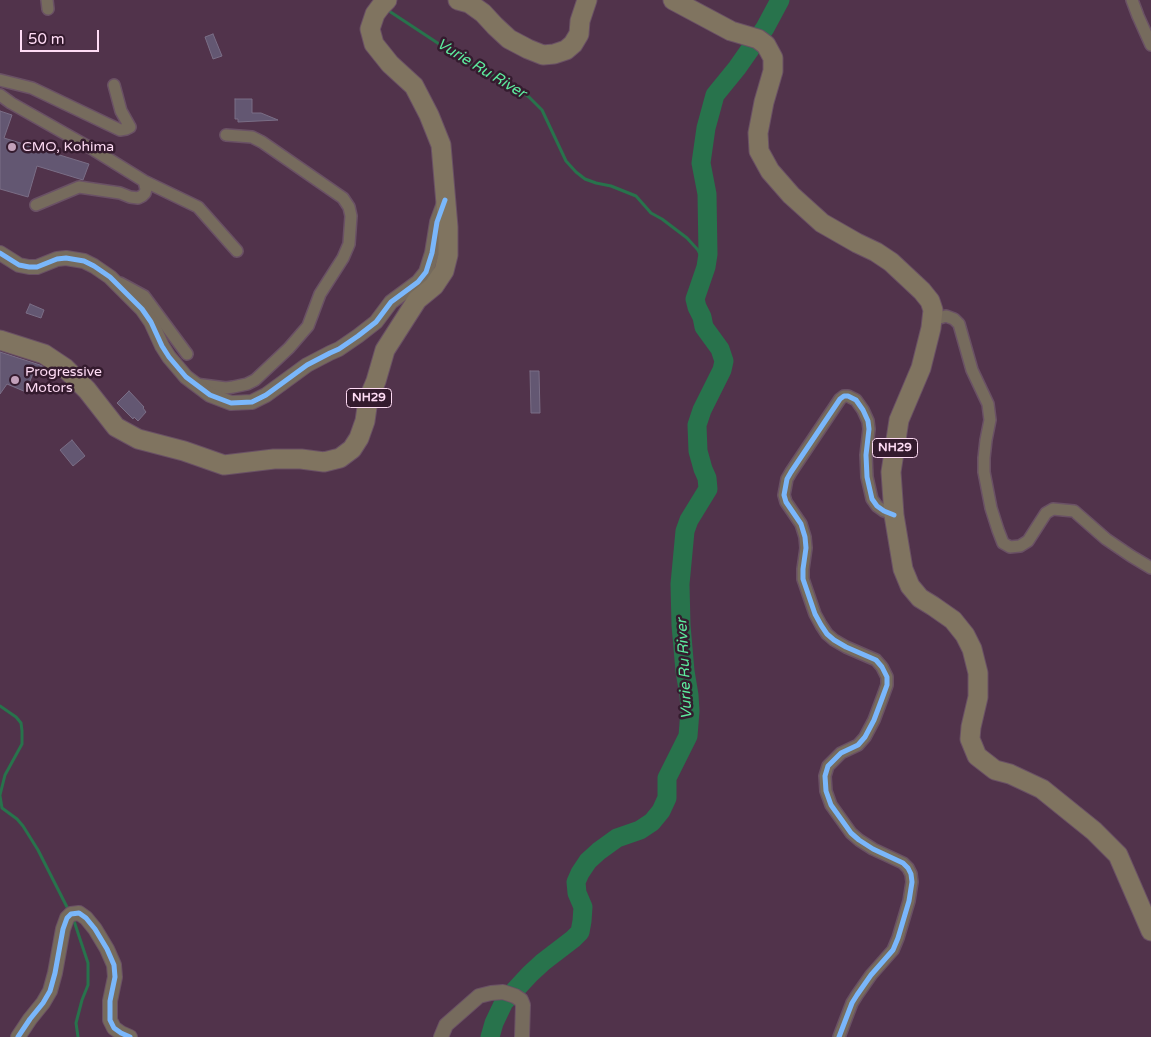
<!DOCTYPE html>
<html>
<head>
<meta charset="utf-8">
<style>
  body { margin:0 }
  #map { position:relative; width:1151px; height:1037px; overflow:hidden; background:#51334b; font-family:"Varela Round",sans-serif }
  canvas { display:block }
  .scale { position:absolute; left:20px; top:30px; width:79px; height:22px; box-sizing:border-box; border:2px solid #ffdcf5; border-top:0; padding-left:6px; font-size:15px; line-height:18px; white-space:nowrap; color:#ffdcf5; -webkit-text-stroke:4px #341b2e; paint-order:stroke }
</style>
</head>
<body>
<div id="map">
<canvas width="1151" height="1037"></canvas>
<div class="scale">50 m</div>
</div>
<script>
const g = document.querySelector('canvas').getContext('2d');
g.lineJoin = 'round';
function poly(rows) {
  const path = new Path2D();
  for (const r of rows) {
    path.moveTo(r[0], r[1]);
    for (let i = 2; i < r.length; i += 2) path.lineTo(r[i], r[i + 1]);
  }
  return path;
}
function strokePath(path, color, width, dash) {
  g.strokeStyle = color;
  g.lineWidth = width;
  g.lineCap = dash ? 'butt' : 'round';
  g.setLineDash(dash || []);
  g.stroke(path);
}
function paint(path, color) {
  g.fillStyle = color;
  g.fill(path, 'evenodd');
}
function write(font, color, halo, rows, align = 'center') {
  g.font = font + ' "Varela Round",sans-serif';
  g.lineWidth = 5;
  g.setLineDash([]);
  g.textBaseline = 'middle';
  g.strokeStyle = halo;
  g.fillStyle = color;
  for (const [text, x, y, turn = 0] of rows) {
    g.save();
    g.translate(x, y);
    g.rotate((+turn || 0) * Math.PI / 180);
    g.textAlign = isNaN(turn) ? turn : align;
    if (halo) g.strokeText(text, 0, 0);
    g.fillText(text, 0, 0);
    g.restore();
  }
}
strokePath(poly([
  [386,9,468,63,510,84,529,97,542,110,566,161,576,172,585,179,596,183,611,186,636,196,651,213,662,219,687,238,698,250,706,267],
  [0,706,16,717,21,723,22,731,22,744,5,775,0,795],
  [0,796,2,808,17,819,23,826,38,850,69,911],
  [73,918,88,963,88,985,82,1000,76,1023,78,1037]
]), '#28734c', 3);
strokePath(poly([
  [490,1037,494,1023,504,1002,530,974,543,962,573,939,580,932,582,921,583,907,577,893,576,882,580,873,588,861,599,851,617,838,640,830,652,822,661,811,667,798,667,778,688,736,690,711,689,695,685,671,681,625,680,584,685,531,689,520,708,489,707,478,703,469,698,451,697,425,702,410,722,370,724,361,720,349,704,327,702,317,697,307,695,299,706,267,708,254,707,194,701,163,706,128,715,95,737,68,765,28,780,0]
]), '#28734c', 19);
const building = poly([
  [213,34,222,56,213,59,205,37,213,34],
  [235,99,252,99,252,113,261,113,278,120,238,122,238,119,235,119,235,99],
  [0,111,12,115,4,138,89,164,83,180,37,166,28,197,0,189,0,111],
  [30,304,44,310,41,318,26,313,30,304],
  [0,352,40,365,44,367,41,376,33,373,26,392,7,384,0,394,0,352],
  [530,371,539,371,540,413,531,413,530,371],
  [129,391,144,407,143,408,146,412,138,421,134,417,133,419,117,403,129,391],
  [72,440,85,456,73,466,60,450,72,440]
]);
paint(building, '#635772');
strokePath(building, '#7a6e86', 1);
const minor = poly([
  [47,0,48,9],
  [1132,0,1138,16,1151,45],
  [0,80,32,88,120,130,126,129,130,127,121,111,114,85],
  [0,95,11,103,94,150,144,181,198,207,237,251],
  [36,205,79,187,120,193,130,197,138,198,142,196,145,193,146,189,144,181],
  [120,283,144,296,187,354],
  [933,320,946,316,954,319,959,324,972,370,988,404,990,420,986,440,984,458,984,472,991,508,998,530,1003,543,1010,547,1020,546,1028,541,1046,513,1053,509,1074,511,1106,539,1131,556,1151,568],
  [195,384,226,388,233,387,247,384,255,380,289,348,308,326,320,294,343,258,349,244,351,216,349,207,343,198,262,142,252,137,226,135],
  [839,1037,852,1003,857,995,871,975,893,950,898,938,909,901,912,882,911,874,908,868,903,863,873,849,859,840,851,833,831,805,826,791,825,776,828,766,841,753,858,745,865,737,874,720,883,696,887,685,887,677,882,667,876,660,846,647,834,640,827,634,821,625,815,614,803,579,803,569,806,548,805,537,801,524,786,502,784,495,787,479,791,472,840,399,844,396,848,396,856,400,863,410,868,421,869,429,866,455,867,477,872,499,877,506,884,511,894,515]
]);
const tertiary = poly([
  [0,253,19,265,29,267,37,267,57,259,66,258,84,261,94,266,110,277,142,309,151,322,162,346,169,357,186,377,210,395,231,403,252,402,266,395,307,365,330,353,339,349,358,336,376,322,391,302,418,282,426,272,432,253,437,222,444,203],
  [18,1037,30,1019,43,1003,50,991,55,973,63,929,67,918,71,914,79,913,86,918,95,929,107,949,114,965,115,977,110,1001,110,1020,114,1028,121,1033,130,1037],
  [441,1037,446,1025,479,996,491,993,503,992,515,996,521,1000,523,1005,522,1037]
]);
const trunk = poly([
  [458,0,469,3,483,13,495,26,509,39,528,49,543,55,554,54,566,50,573,44,579,34,580,21,587,0],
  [673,0,731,31,758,39,766,45,773,58,773,71,764,102,758,133,759,151,770,171,791,195,822,223,857,243,876,252,891,262,922,291,930,301,933,310,931,328,921,368,899,420,891,472,894,515,903,569,910,586,920,598,933,606,953,620,965,635,972,649,978,673,978,697,971,727,970,739,977,756,995,770,1010,774,1042,789,1094,831,1118,855,1151,931],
  [0,340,44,354,65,368,87,390,116,427,138,439,184,451,224,465,274,459,301,459,324,462,340,458,352,449,359,438,365,421,368,400,376,381,385,350,417,300,434,286,444,271,448,255,448,227,441,145,429,115,414,86,390,64,374,44,370,29,375,14,381,6,387,0]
]);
strokePath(minor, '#6a5165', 14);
strokePath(tertiary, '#6a5165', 16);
strokePath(trunk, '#6a5165', 21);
strokePath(minor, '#766b5d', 11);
strokePath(tertiary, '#766b5d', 14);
strokePath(trunk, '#807460', 19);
strokePath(poly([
  [0,253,19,265,29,267,37,267,57,259,66,258,84,261,94,266,110,277,142,309,151,322,162,346,169,357,186,377,210,395,231,403,252,402,266,395,307,365,330,353,339,349,358,336,376,322,391,302,418,282,426,272,432,253,437,222,445,200],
  [18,1037,30,1019,43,1003,50,991,55,973,63,929,67,918,71,914,79,913,86,918,95,929,107,949,114,965,115,977,110,1001,110,1020,114,1028,121,1033,130,1037],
  [839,1037,852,1003,857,995,871,975,893,950,898,938,909,901,912,882,911,874,908,868,903,863,873,849,859,840,851,833,831,805,826,791,825,776,828,766,841,753,858,745,865,737,874,720,883,696,887,685,887,677,882,667,876,660,846,647,834,640,827,634,821,625,815,614,803,579,803,569,806,548,805,537,801,524,786,502,784,495,787,479,791,472,840,399,844,396,848,396,856,400,863,410,868,421,869,429,866,455,867,477,872,499,877,506,884,511,894,515]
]), '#7ab7fb', 5);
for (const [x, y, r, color] of [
  [12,147,5,"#c2a1ba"],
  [15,380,5,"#c2a1ba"]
]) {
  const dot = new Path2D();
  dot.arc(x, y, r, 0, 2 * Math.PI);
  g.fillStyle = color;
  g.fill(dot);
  strokePath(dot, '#341b2e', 2);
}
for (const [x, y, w] of [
  [369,398,45],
  [895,448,45]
]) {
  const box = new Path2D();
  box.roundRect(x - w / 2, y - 9.5, w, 19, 4);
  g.fillStyle = '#341b2e';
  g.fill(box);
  strokePath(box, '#ffdcf5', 1);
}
write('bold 12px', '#ffdcf5', null, [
  ["NH29",369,398],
  ["NH29",895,448]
]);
write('14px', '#ffdcf5', '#341b2e', [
  ["CMO, Kohima",22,147],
  ["Progressive",25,372],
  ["Motors",25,388]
], 'left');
write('italic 15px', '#5dea9d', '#341b2e', [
  ["Vurie Ru River",481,69,31],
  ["Vurie Ru River",685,669,-93]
]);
</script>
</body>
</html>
